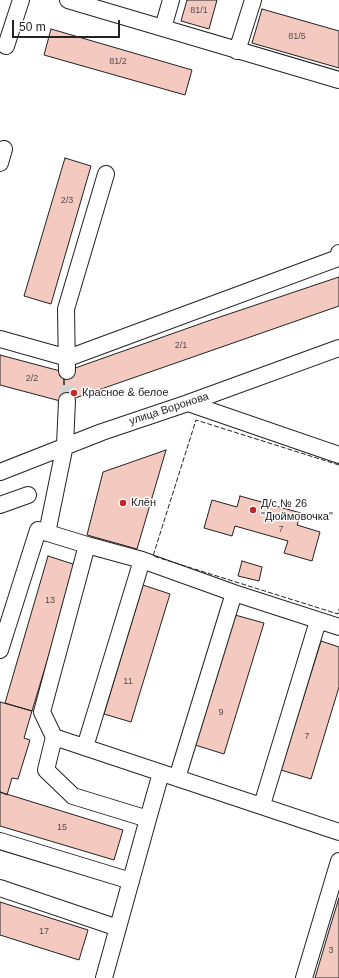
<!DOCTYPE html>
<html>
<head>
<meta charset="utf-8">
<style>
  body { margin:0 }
  #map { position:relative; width:339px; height:978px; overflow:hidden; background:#fff; font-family:Helvetica,sans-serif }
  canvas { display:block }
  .scale { position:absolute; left:12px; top:20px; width:108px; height:18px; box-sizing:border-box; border:2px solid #222; border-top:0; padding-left:5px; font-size:12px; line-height:14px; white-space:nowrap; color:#222; -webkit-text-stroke:3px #fff; paint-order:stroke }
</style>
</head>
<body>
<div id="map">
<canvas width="339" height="978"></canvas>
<div class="scale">50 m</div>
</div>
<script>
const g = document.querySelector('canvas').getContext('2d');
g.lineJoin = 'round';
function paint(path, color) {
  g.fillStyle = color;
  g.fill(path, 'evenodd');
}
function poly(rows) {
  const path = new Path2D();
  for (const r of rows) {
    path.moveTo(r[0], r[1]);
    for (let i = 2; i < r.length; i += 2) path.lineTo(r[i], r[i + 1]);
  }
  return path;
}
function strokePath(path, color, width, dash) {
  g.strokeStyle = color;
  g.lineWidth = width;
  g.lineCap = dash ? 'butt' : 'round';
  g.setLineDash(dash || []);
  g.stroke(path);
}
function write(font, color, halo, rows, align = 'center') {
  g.font = font + ' Helvetica,sans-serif';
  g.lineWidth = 3;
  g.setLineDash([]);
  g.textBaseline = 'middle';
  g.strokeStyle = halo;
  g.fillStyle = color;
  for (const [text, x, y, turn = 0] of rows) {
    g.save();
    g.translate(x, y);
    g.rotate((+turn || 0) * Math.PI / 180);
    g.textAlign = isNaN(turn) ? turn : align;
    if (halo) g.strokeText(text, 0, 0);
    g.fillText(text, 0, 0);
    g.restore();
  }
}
const building = poly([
  [187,0,217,0,209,29,181,21,187,0],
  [262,9,339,31,339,68,252,43,262,9],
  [51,29,192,70,185,95,44,55,51,29],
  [65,158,91,166,51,304,24,296,65,158],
  [339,277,339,306,64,402,64,372,208,321,339,277],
  [0,355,64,372,64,402,0,385,0,355],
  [166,450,137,549,87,535,103,472,166,450],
  [240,496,301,513,297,525,320,532,312,561,284,553,288,541,235,526,232,536,204,528,212,500,237,507,240,496],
  [48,556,76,565,32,711,5,703,48,556],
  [242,561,262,567,259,581,238,576,242,561],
  [143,585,170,594,131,722,104,714,143,585],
  [235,615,264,623,224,754,195,745,235,615],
  [321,641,339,647,339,687,311,779,281,770,321,641],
  [0,702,32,711,24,738,30,740,18,779,12,778,7,795,0,792,0,702],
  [0,792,123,830,114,860,0,826,0,792],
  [339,898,339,978,315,978,331,924,339,898],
  [0,902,88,930,79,960,0,935,0,902]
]);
paint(building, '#f3c9c0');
strokePath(building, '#222', 1);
strokePath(poly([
  [67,401,67,371]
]), '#d3d3d3', 16, [16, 8]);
const minor = poly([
  [68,0,339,80],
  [163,28,171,0],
  [6,46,21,0],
  [237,51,253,0],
  [0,163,4,149],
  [0,339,68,358,338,258,339,253],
  [67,371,66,309,106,174],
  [188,403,339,455],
  [0,472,102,432,188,403,339,348],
  [0,505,28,495],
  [47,533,65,445,67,401],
  [87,545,142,560,234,593,339,627],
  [0,650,38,530,87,545,42,712,54,737,339,832],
  [54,737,46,770,73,796,148,819,104,978],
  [85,747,142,560],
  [177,778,234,593],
  [262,805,318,621],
  [148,819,161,773],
  [0,841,131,881],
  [0,888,118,928],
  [304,978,339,861]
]);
strokePath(minor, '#222', 18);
strokePath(minor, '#fff', 16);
strokePath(poly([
  [339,465,196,420,153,556,338,614,339,609]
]), '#222', 1, [5, 2]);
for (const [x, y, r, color] of [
  [74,393,4,"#c62828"],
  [123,503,4,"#c62828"],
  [253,510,4,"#c62828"]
]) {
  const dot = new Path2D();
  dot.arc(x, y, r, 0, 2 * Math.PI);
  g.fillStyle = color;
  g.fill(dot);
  strokePath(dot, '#fff', 1.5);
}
write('9px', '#564c4a', null, [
  ["81/1",199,11],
  ["81/5",297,37],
  ["81/2",118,62],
  ["2/3",67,201],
  ["2/1",181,346],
  ["2/2",32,379],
  ["7",281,530],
  ["13",50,601],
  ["11",128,682],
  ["9",221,713],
  ["7",307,737],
  ["15",62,828],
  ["17",44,932],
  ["3",331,951]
]);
write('11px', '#222', '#fff', [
  ["Красное & белое",82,393],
  ["Клён",131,503],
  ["Д/с № 26",261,504],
  ["\"Дюймовочка\"",261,517]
], 'left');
write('11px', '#222', '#fff', [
  ["улица Воронова",169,409,-18]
]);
</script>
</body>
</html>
